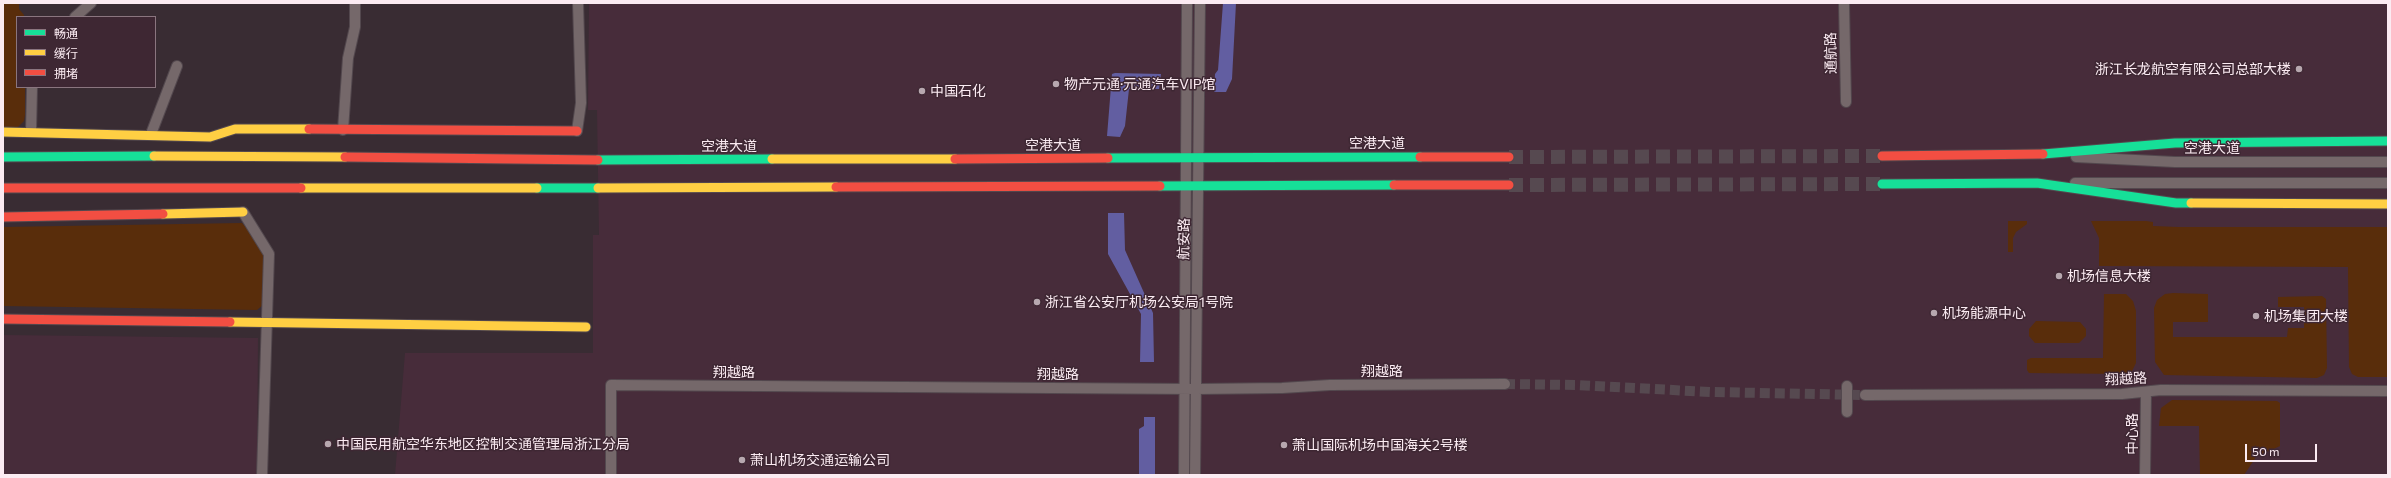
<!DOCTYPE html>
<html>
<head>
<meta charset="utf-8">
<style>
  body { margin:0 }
  #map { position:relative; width:2391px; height:478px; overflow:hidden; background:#392c33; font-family:Commissioner,"Noto Sans SC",sans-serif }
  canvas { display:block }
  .frame { position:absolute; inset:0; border:4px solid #fbebf2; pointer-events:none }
  .legend { position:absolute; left:16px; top:16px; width:140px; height:72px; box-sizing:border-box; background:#3e2733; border:1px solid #8a757f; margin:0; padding:5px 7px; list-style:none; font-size:12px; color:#fbebf2 }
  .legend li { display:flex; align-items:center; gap:8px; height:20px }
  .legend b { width:20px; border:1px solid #8a757f }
  .scale { position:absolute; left:2245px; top:444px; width:72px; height:18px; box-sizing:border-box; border:2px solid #fbebf2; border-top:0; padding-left:5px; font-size:12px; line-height:14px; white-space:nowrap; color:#fbebf2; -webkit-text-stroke:3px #3e2733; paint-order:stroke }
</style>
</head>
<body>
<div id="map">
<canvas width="2391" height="478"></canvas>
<div class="frame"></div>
<ul class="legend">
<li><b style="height:5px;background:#16e098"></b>畅通</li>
<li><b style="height:5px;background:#ffcf43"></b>缓行</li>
<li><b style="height:5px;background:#f24e42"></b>拥堵</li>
</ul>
<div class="scale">50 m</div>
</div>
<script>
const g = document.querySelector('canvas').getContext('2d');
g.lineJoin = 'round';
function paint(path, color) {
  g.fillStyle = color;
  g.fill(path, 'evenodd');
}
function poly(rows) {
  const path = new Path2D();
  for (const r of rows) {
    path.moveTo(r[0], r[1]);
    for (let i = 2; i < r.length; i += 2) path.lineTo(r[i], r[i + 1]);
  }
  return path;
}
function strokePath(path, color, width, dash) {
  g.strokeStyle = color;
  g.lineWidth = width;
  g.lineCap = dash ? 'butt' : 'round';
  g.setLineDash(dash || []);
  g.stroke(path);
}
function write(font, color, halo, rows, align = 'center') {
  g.font = font + ' Commissioner,"Noto Sans SC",sans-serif';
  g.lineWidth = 3;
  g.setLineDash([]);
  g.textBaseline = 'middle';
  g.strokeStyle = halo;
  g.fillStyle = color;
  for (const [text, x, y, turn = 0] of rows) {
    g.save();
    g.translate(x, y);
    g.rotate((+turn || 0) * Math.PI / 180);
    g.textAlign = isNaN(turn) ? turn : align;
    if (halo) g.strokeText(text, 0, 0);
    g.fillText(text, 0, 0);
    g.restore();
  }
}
paint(poly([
  [589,3,2388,3,2388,475,395,475,405,353,593,353,593,235,599,235,597,110,588,110],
  [3,335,258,338,257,475,3,475]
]), '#472c3a');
paint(poly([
  [3,3,19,3,19,9,24,15,24,17,17,17,17,87,25,87,25,115,24,121,17,128,3,128],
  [2008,221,2027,221,2027,224,2016,232,2013,238,2013,252,2008,252],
  [2091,221,2146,221,2153,222,2153,226,2178,227,2388,227,2388,377,2358,377,2352,374,2349,367,2348,267,2099,266,2099,238],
  [242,223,256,238,264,256,264,304,257,310,3,306,3,227],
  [2173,293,2208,294,2208,322,2173,322,2173,337,2287,337,2288,328,2304,328,2304,307,2278,307,2278,297,2322,296,2326,299,2327,368,2324,375,2317,378,2164,375,2155,362,2154,308,2157,300,2165,294],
  [2104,294,2126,294,2133,301,2136,311,2136,363,2132,371,2125,374,2029,373,2027,370,2027,360,2031,358,2103,358],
  [2036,321,2080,322,2086,329,2086,336,2079,343,2035,343,2029,336,2029,329],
  [2172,400,2277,401,2280,403,2280,446,2256,457,2244,475,2200,475,2199,426,2159,426,2161,408]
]), '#592d0b');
paint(poly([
  [1223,3,1236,3,1232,79,1226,92,1214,92,1215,74,1218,70],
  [1115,73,1161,74,1159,89,1129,89,1125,126,1120,137,1107,136,1112,74],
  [1108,213,1124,213,1125,250,1153,313,1154,362,1140,362,1141,314,1108,254],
  [1144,417,1155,417,1155,475,1139,475,1139,429,1144,426]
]), '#625ea1');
strokePath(poly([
  [1505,384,1576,385,1711,392,1865,395]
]), '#564950', 10, [10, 5]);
strokePath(poly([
  [1509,157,1882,156],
  [1509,185,1882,184]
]), '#564950', 14, [14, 7]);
const street = poly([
  [1844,3,1846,102],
  [75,17,91,3],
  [343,130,348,58,355,27,355,3],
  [577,131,581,103,578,3],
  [31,132,32,87],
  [151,134,177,66],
  [2076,157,2175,162,2388,162],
  [2075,183,2388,183],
  [243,212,269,254,262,475],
  [1847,386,1847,412],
  [1865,395,2122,394,2161,390,2388,391],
  [611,475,611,385,1196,389,1282,388,1330,385,1505,384],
  [1184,475,1187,3],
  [1195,475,1200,3],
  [2145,475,2146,392]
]);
const fast = poly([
  [2043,154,2175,143,2388,141],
  [3,157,154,156],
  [1108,158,1420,157],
  [598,160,772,159],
  [1882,184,2037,183,2176,203,2191,203],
  [1160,186,1394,185],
  [537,188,598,188]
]);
const slow = poly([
  [3,132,210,137,235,129,309,129],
  [154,156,345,157],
  [772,159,955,159],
  [301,188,537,188],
  [598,188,836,187],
  [2191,203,2388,204],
  [163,214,243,212],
  [230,322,586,327]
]);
const jam = poly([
  [309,129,577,131],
  [1882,156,2043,154],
  [345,157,598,160],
  [1420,157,1509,157],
  [955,159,1108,158],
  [1394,185,1509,185],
  [836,187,1160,186],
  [3,188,301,188],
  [3,217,163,214],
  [3,319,230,322]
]);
strokePath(street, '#53484e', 12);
strokePath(fast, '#53484e', 11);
strokePath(slow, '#53484e', 11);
strokePath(jam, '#53484e', 11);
strokePath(street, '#75686a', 10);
strokePath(fast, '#16e098', 9);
strokePath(slow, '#ffcf43', 9);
strokePath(jam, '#f24e42', 9);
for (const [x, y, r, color] of [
  [2299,69,4,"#b7a8af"],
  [1056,84,4,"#b7a8af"],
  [922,91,4,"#b7a8af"],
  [2059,276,4,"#b7a8af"],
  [1037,302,4,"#b7a8af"],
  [1934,313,4,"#b7a8af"],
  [2256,316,4,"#b7a8af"],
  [328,444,4,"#b7a8af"],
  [1284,445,4,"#b7a8af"],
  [742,460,4,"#b7a8af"]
]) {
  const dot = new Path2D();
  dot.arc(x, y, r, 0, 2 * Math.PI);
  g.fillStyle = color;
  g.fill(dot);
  strokePath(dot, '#3e2733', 1.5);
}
write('14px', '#fbebf2', '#3e2733', [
  ["通航路",1831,53,-91],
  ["空港大道",1377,143],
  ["空港大道",1053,145],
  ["空港大道",729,146],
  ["空港大道",2212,148],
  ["航安路",1184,239,-89],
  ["翔越路",1382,371],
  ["翔越路",734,372],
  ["翔越路",1058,374],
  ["翔越路",2126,379,-3],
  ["中心路",2132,434,-90]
]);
write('14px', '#fbebf2', '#3e2733', [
  ["浙江长龙航空有限公司总部大楼",2291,69,"right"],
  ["物产元通·元通汽车VIP馆",1064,84],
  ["中国石化",930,91],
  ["机场信息大楼",2067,276],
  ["浙江省公安厅机场公安局1号院",1045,302],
  ["机场能源中心",1942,313],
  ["机场集团大楼",2264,316],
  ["中国民用航空华东地区控制交通管理局浙江分局",336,444],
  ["萧山国际机场中国海关2号楼",1292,445],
  ["萧山机场交通运输公司",750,460]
], 'left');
</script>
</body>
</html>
